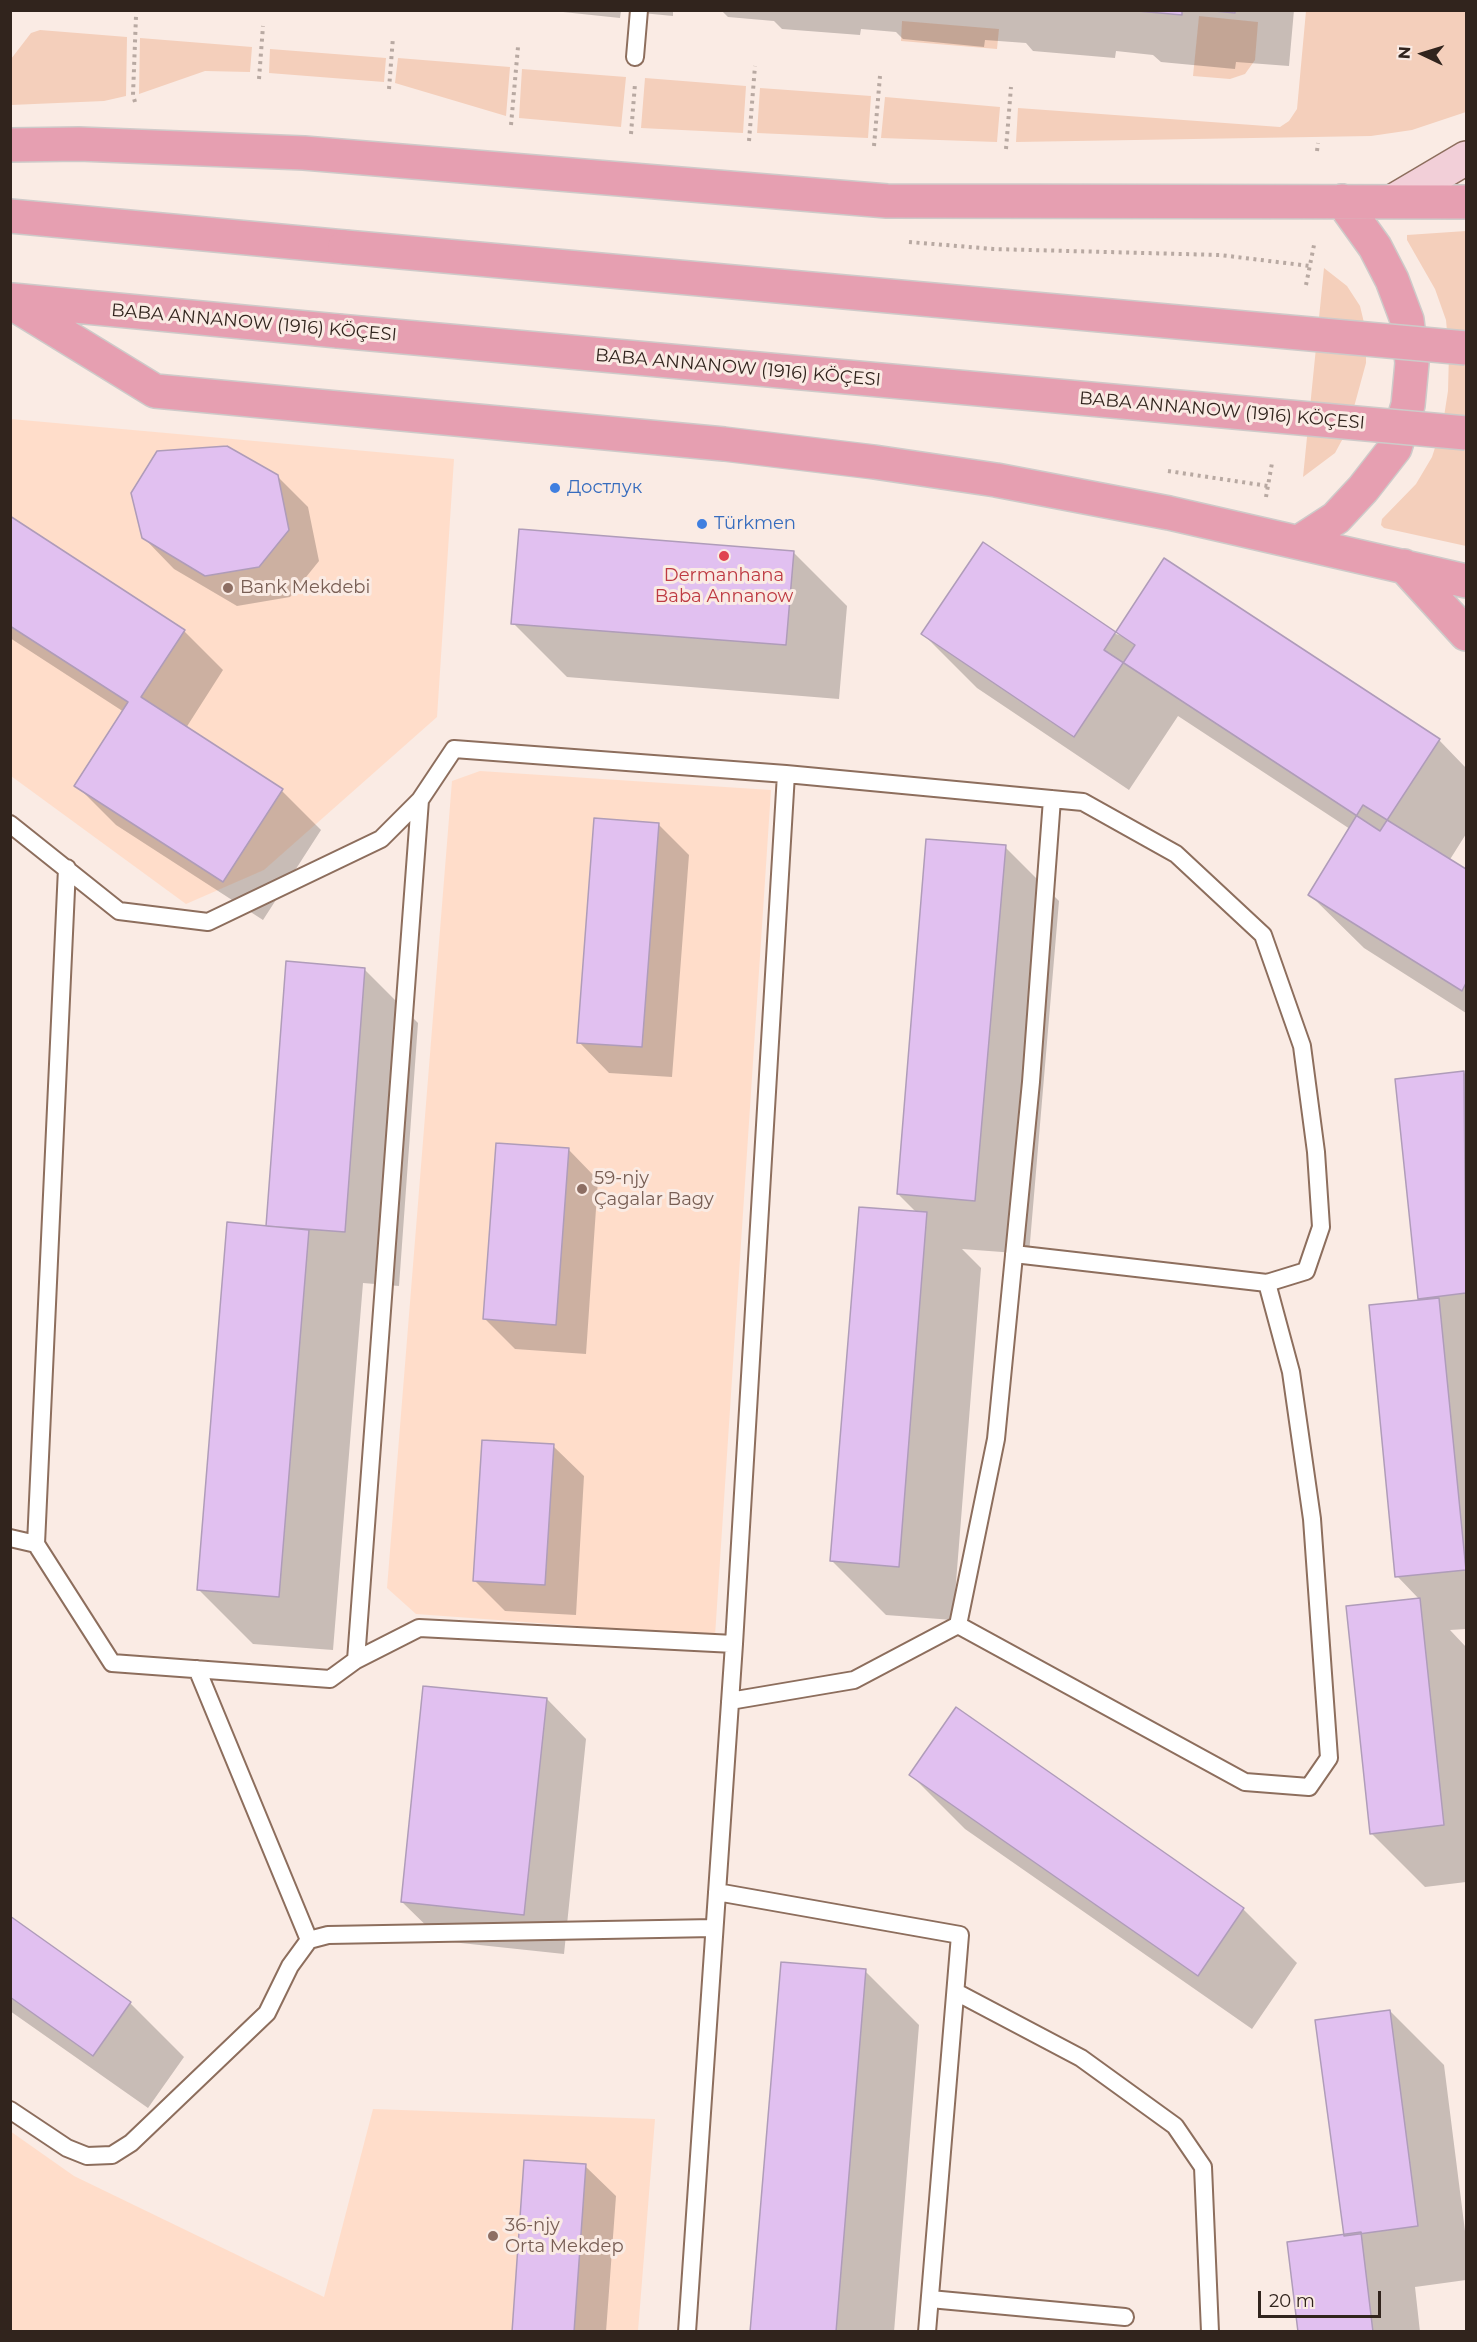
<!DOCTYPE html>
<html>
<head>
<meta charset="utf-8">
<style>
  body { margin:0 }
  #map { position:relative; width:1477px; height:2342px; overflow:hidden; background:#faebe4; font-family:Montserrat,sans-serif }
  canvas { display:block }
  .frame { position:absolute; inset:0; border:12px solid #31241d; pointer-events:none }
  .north { position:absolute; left:1393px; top:24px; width:60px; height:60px; -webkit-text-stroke:4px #faebe4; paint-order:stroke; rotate:274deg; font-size:16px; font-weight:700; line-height:24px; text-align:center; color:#31241d }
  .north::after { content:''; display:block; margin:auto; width:21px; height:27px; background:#31241d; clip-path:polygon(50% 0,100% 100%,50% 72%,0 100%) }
  .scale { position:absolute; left:1258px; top:2291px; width:123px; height:27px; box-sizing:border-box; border:3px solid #31241d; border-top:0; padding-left:8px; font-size:18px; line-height:21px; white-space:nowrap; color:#31241d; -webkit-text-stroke:4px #faebe4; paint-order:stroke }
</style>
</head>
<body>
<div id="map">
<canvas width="1477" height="2342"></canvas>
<div class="frame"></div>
<div class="north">N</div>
<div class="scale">20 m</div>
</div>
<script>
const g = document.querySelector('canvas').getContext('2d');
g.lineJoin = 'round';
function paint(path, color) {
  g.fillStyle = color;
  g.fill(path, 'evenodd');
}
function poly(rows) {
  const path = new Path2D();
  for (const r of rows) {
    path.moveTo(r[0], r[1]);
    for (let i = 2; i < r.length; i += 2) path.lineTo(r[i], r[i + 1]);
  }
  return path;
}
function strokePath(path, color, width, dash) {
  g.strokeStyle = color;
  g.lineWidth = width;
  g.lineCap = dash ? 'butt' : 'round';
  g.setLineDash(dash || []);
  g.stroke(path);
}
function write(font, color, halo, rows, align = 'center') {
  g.font = font + ' Montserrat,sans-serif';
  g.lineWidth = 6;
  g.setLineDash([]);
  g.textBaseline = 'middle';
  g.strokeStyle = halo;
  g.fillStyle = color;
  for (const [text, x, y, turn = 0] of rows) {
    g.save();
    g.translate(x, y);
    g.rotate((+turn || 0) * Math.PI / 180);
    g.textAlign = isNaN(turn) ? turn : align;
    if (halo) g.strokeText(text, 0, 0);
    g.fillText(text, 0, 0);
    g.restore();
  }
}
paint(poly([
  [11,419,454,459,437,717,264,870,186,904,11,776],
  [480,771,771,790,715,1636,416,1614,387,1588,452,781],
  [373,2109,655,2119,638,2331,11,2331,10,2131,74,2176,324,2297]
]), '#ffddca');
paint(poly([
  [1306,11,1466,11,1466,112,1412,130,1371,136,1016,142,1018,108,1280,127,1289,121,1297,109],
  [1199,16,1258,22,1255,60,1245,74,1230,79,1193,76],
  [902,21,999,29,997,49,901,41],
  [40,30,127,37,126,96,104,101,11,105,11,59,31,33],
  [140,38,252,47,250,72,205,71,139,94],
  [270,49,386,58,384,82,269,73],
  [398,58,510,67,506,116,395,83],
  [522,69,626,77,621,127,519,118],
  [645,78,746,86,743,133,641,128],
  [760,88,871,96,868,138,757,133],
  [885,97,1000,107,997,142,881,138],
  [1466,231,1466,546,1384,528,1381,525,1382,519,1416,484,1432,457,1443,423,1448,391,1449,353,1446,320,1435,289,1407,240,1407,235],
  [1324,268,1347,286,1360,306,1366,331,1366,363,1348,429,1335,453,1303,477]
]), '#f4cfbb');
paint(poly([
  [544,10,673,10,673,16,621,11,620,18],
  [721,10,1294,10,1289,66,1236,62,1235,69,1161,62,1153,55,1116,51,1115,58,1033,51,1026,43,985,40,984,47,903,39,896,32,861,29,860,35,782,29,774,21,728,17],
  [277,476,308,507,319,561,290,597,237,606,174,569,143,537],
  [10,518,184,631,223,670,186,728,282,791,321,830,263,920,116,825,76,785,124,712,10,638],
  [793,552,847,606,839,699,567,677,513,623],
  [923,634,1116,634,1439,740,1466,768,1466,834,1449,861,1466,871,1466,1013,1364,948,1309,894,1350,829,1178,716,1129,790,977,688],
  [658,824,689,855,672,1077,609,1073,579,1042],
  [1005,847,1059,901,1029,1254,962,1249,981,1268,953,1620,886,1615,832,1561,917,1213,898,1194],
  [364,969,418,1023,399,1286,363,1283,333,1650,253,1644,198,1589,267,1228],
  [1464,1073,1466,1075,1466,1629,1450,1630,1466,1647,1466,1882,1425,1887,1371,1833,1348,1608,1420,1600,1397,1576,1422,1301,1419,1298],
  [568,1149,598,1180,586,1354,515,1349,484,1318],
  [553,1446,584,1476,576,1615,505,1611,475,1581],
  [547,1699,586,1739,564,1954,442,1941,402,1902],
  [911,1775,1243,1909,1297,1963,1252,2029,965,1829],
  [10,1918,130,2003,184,2057,148,2108,10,2011],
  [865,1971,919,2025,894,2332,752,2332],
  [1390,2011,1444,2065,1466,2239,1466,2280,1415,2287,1420,2332,1300,2332,1345,2236],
  [585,2166,616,2196,606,2332,514,2332]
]), '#0003');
const building = poly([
  [1126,10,1182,10,1182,15,1126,10],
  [1204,10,1235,10,1235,13,1204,10],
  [227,446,278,475,289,530,259,567,205,576,142,538,131,493,157,451,227,446],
  [10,516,185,630,141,697,283,789,223,882,74,786,128,702,10,626,10,516],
  [519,529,794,551,786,645,511,624,519,529],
  [983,542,1135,645,1074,737,921,634,983,542],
  [1164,558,1440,739,1380,831,1104,650,1164,558],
  [1363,805,1466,869,1466,983,1462,991,1308,895,1363,805],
  [594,818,659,823,642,1047,577,1043,594,818],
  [926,839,1006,845,975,1201,897,1194,926,839],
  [286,961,365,968,345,1232,266,1226,286,961],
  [1464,1071,1466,1293,1418,1299,1395,1079,1464,1071],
  [496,1143,569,1148,556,1325,483,1319,496,1143],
  [859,1207,927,1212,899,1567,830,1561,859,1207],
  [227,1222,309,1230,279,1597,197,1590,227,1222],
  [1439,1298,1466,1570,1395,1577,1369,1305,1439,1298],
  [482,1440,554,1444,545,1585,473,1581,482,1440],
  [1420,1598,1444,1825,1370,1834,1346,1606,1420,1598],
  [423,1686,547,1698,524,1915,401,1902,423,1686],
  [956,1707,1244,1908,1198,1976,909,1775,956,1707],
  [10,1916,131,2002,93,2056,10,1997,10,1916],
  [781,1962,866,1969,836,2332,750,2332,781,1962],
  [1390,2010,1418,2226,1344,2236,1315,2020,1390,2010],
  [524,2160,586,2164,574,2332,512,2332,524,2160],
  [1361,2232,1373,2332,1298,2332,1287,2242,1361,2232]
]);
paint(building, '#e1c0f0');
strokePath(building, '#af9cb9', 1.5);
const lane = poly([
  [635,57,639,10],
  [10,824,119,911,208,922,381,839,420,800,454,749,786,774,1083,802,1176,854,1263,935,1302,1046,1316,1152,1321,1227,1306,1271,1267,1283],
  [67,868,36,1544,112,1663,330,1679,356,1660,419,1628,734,1644],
  [10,1538,36,1544],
  [958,1625,1245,1782,1309,1787,1329,1758,1312,1519,1291,1372,1267,1283,1014,1254],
  [356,1660,420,800],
  [197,1669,309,1940],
  [730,1701,854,1680,958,1625,996,1439,1031,1082,1052,799],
  [717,1892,960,1935,927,2332],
  [956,1992,1081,2058,1175,2126,1203,2167,1210,2332],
  [10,2110,67,2148,87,2156,112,2155,131,2143,267,2013,290,1966,309,1940,328,1935,714,1928],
  [930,2299,1125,2317],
  [687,2332,734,1644,786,774]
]);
const secondary = poly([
  [1395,200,1466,158]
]);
const primary = poly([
  [10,145,79,144,304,153,887,201,1466,202],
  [10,216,345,247],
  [12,300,338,331],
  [10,302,155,391,724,444,874,462,996,480,1169,513,1466,581],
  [1299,542,1336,518,1363,489,1395,448,1408,405,1412,363,1407,320,1392,280,1375,247,1342,201],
  [1404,566,1466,634]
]);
strokePath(lane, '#8d6e5d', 20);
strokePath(secondary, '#8d6e5d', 36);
strokePath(primary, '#cecac9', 36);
strokePath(poly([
  [259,79,263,26],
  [389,89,393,37],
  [135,102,133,95,136,16],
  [511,125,518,47],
  [631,134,635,84],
  [749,141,755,66],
  [874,146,880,76],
  [1006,149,1011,87],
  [1317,151,1318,143],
  [909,242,993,249,1220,255,1310,266],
  [1306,285,1314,245],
  [1168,471,1268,486],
  [1266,497,1272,463]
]), '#b8a9a2', 4, [3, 4.5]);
strokePath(lane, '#fff', 16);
strokePath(secondary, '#f2cfd8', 33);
strokePath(primary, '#e69fb1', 33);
const primaryBridge = poly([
  [345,247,1466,348],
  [338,331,1466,433]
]);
strokePath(primaryBridge, '#cecac9', 36, []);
strokePath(primaryBridge, '#e69fb1', 33);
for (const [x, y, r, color] of [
  [555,488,6,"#3f7fe0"],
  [702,524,6,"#3f7fe0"],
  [724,556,6,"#e0444e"],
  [228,588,6,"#8d6e63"],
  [582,1189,6,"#8d6e63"],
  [493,2236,6,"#8d6e63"]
]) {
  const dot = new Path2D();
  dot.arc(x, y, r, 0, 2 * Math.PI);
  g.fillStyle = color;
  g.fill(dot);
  strokePath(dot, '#faebe4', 2);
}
write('18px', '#31241d', '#faebe4', [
  ["BABA ANNANOW (1916) KÖÇESI",254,323,5],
  ["BABA ANNANOW (1916) KÖÇESI",738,368,5],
  ["BABA ANNANOW (1916) KÖÇESI",1222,411,5]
]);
write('18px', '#366cbe', '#faebe4', [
  ["Достлук",567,488],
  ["Türkmen",714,524]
], 'left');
write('18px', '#be3a42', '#faebe4', [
  ["Dermanhana",724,576],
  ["Baba Annanow",724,597]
]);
write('18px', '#785e54', '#faebe4', [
  ["Bank Mekdebi",240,588],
  ["59-njy",594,1179],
  ["Çagalar Bagy",594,1200],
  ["36-njy",505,2226],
  ["Orta Mekdep",505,2247]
], 'left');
</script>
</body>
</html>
